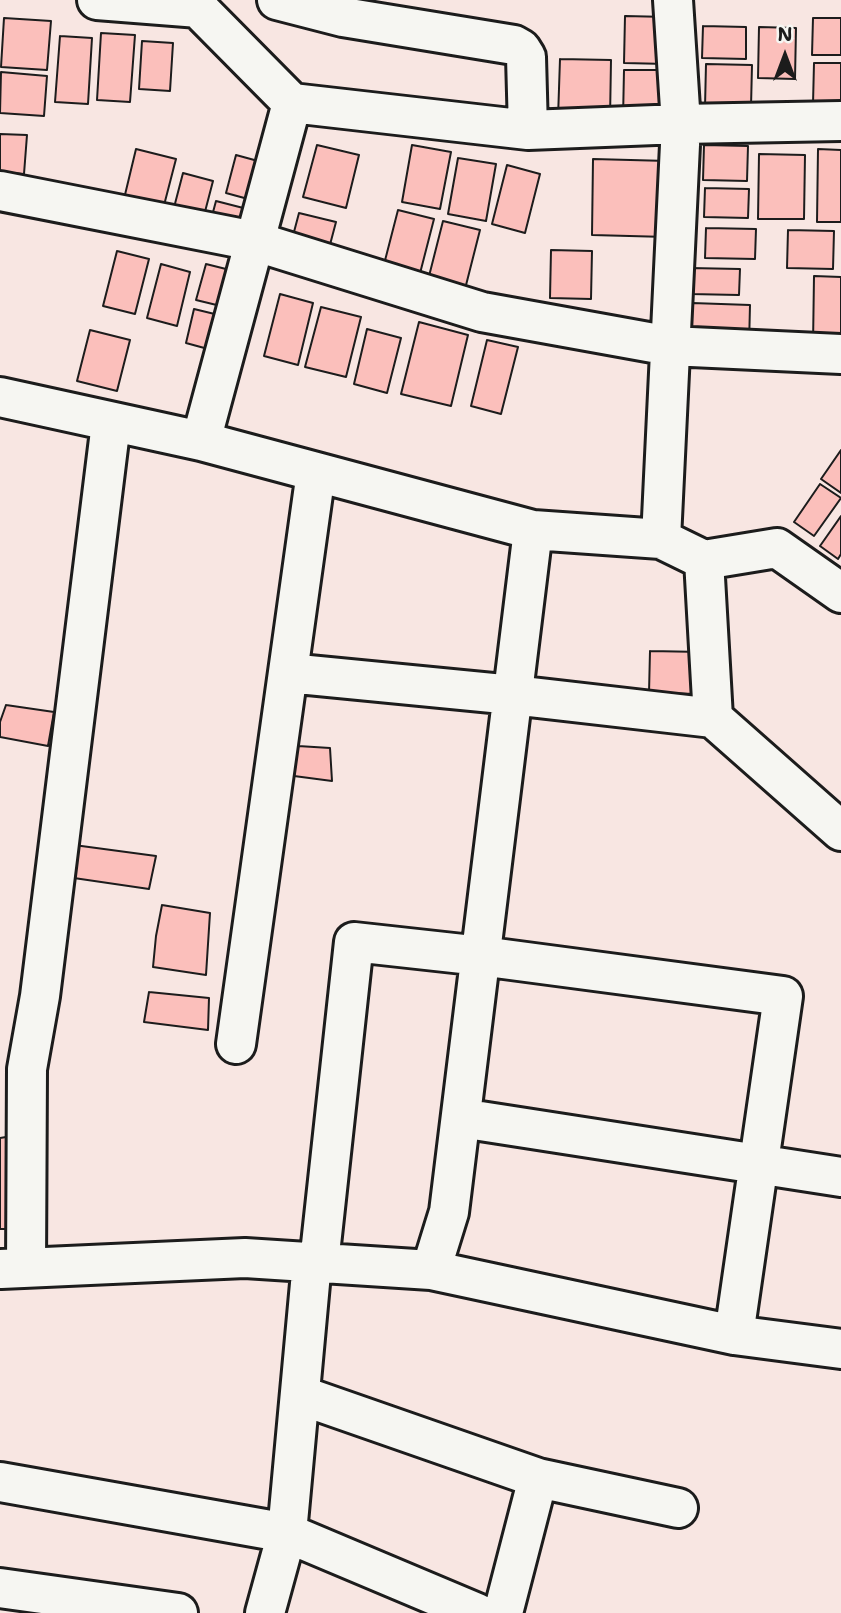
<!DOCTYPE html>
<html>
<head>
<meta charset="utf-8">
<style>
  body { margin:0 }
  #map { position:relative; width:841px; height:1613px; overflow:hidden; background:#f8e6e2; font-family:"Shantell Sans",sans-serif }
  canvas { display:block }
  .north { position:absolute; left:750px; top:21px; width:70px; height:70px; -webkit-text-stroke:5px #f6f6f2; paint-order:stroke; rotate:0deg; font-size:19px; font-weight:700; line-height:28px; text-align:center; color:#1c1c1c }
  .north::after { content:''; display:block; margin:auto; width:24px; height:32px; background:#1c1c1c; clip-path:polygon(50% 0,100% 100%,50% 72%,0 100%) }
</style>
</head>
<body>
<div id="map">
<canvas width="841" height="1613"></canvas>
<div class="north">N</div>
</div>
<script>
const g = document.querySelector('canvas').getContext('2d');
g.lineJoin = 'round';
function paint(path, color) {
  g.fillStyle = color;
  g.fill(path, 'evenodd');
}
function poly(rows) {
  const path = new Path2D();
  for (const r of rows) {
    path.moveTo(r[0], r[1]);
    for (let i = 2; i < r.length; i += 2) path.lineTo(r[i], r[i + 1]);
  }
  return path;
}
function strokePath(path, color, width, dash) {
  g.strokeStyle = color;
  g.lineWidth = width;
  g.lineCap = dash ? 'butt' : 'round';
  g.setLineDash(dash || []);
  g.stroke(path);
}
const building = poly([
  [625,16,668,17,667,64,624,63,625,16],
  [4,18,51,21,47,70,1,67,4,18],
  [813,18,841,18,841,55,812,55,813,18],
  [703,26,746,27,746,59,702,58,703,26],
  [759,27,796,28,795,79,758,78,759,27],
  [101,33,135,35,130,102,97,100,101,33],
  [60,36,92,38,88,104,55,102,60,36],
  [142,41,173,43,170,91,139,89,142,41],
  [560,59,611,60,610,119,558,118,560,59],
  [814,63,841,63,841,104,813,104,814,63],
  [706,64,752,65,751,107,705,107,706,64],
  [624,70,672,70,671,120,623,119,624,70],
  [1,72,47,76,44,116,0,113,1,72],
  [0,134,27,135,24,174,0,172,0,134],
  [317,145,359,155,346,208,303,197,317,145],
  [412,145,451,152,440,209,402,202,412,145],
  [704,145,748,146,747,181,703,180,704,145],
  [136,149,176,159,162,213,123,203,136,149],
  [818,149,841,150,841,222,817,222,818,149],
  [759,154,805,155,804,219,758,219,759,154],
  [236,155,269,164,259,202,226,193,236,155],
  [458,158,496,164,486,221,448,214,458,158],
  [593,159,668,161,667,237,592,235,593,159],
  [507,165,540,174,525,233,492,224,507,165],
  [183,173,213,181,201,227,171,219,183,173],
  [705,188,749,189,748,218,704,217,705,188],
  [216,201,255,211,249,237,209,227,216,201],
  [398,210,434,219,417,285,381,276,398,210],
  [299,213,336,222,327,256,290,247,299,213],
  [443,221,480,230,463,297,426,288,443,221],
  [706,228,756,229,755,259,705,258,706,228],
  [788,230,834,231,833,269,787,268,788,230],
  [551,250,592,251,591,299,550,298,551,250],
  [117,251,149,259,135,314,103,306,117,251],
  [161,264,190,272,177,326,147,318,161,264],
  [206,264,238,272,229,308,196,300,206,264],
  [690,268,740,269,739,295,690,294,690,268],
  [814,276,841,277,841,346,813,345,814,276],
  [280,294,313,303,298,365,264,356,280,294],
  [692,303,750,305,749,346,691,344,692,303],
  [321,307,361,317,346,377,305,367,321,307],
  [194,309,227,317,219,352,186,343,194,309],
  [419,322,468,335,451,406,401,394,419,322],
  [367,329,401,338,387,393,354,384,367,329],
  [90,330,130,340,117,391,77,381,90,330],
  [487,340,518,347,501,414,471,406,487,340],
  [841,450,841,493,821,479,841,450],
  [820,484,841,498,814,536,794,522,820,484],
  [841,516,841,554,838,559,820,546,841,516],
  [650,651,702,652,701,694,649,693,650,651],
  [6,705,54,712,48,746,0,737,0,722,6,705],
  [298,746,330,748,332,781,294,776,298,746],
  [74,845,156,856,149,889,67,877,74,845],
  [162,905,210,913,206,975,153,967,156,936,162,905],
  [149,992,209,998,208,1030,144,1022,149,992],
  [6,1137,10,1229,0,1229,0,1138,6,1137]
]);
paint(building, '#fbbfbb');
strokePath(building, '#1c1c1c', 2);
const minor = poly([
  [97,0,199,8],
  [190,0,292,103,201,441],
  [277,0,343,17,514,45,521,49,526,57,528,130],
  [673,0,681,124,661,539,704,560,713,718,841,831],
  [292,103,528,130,681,124,841,121],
  [0,191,254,241,482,312,670,346,841,354],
  [0,397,201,441,533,530,449,1212,431,1270],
  [533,530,661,539],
  [704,560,777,548,841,593],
  [288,673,513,695,713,718],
  [236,1044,316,472],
  [461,1118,841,1177],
  [319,1263,354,942,481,956,783,996,734,1335],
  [26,1268,27,1069,40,996,111,423],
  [1,1269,245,1258,431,1270,734,1335,841,1349],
  [300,1395,538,1478],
  [0,1482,287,1533,477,1613],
  [0,1588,178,1613],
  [265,1613,287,1533,312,1262],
  [503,1613,538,1478,678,1508]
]);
strokePath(minor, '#1c1c1c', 44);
strokePath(minor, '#f6f6f2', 38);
</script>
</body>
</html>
